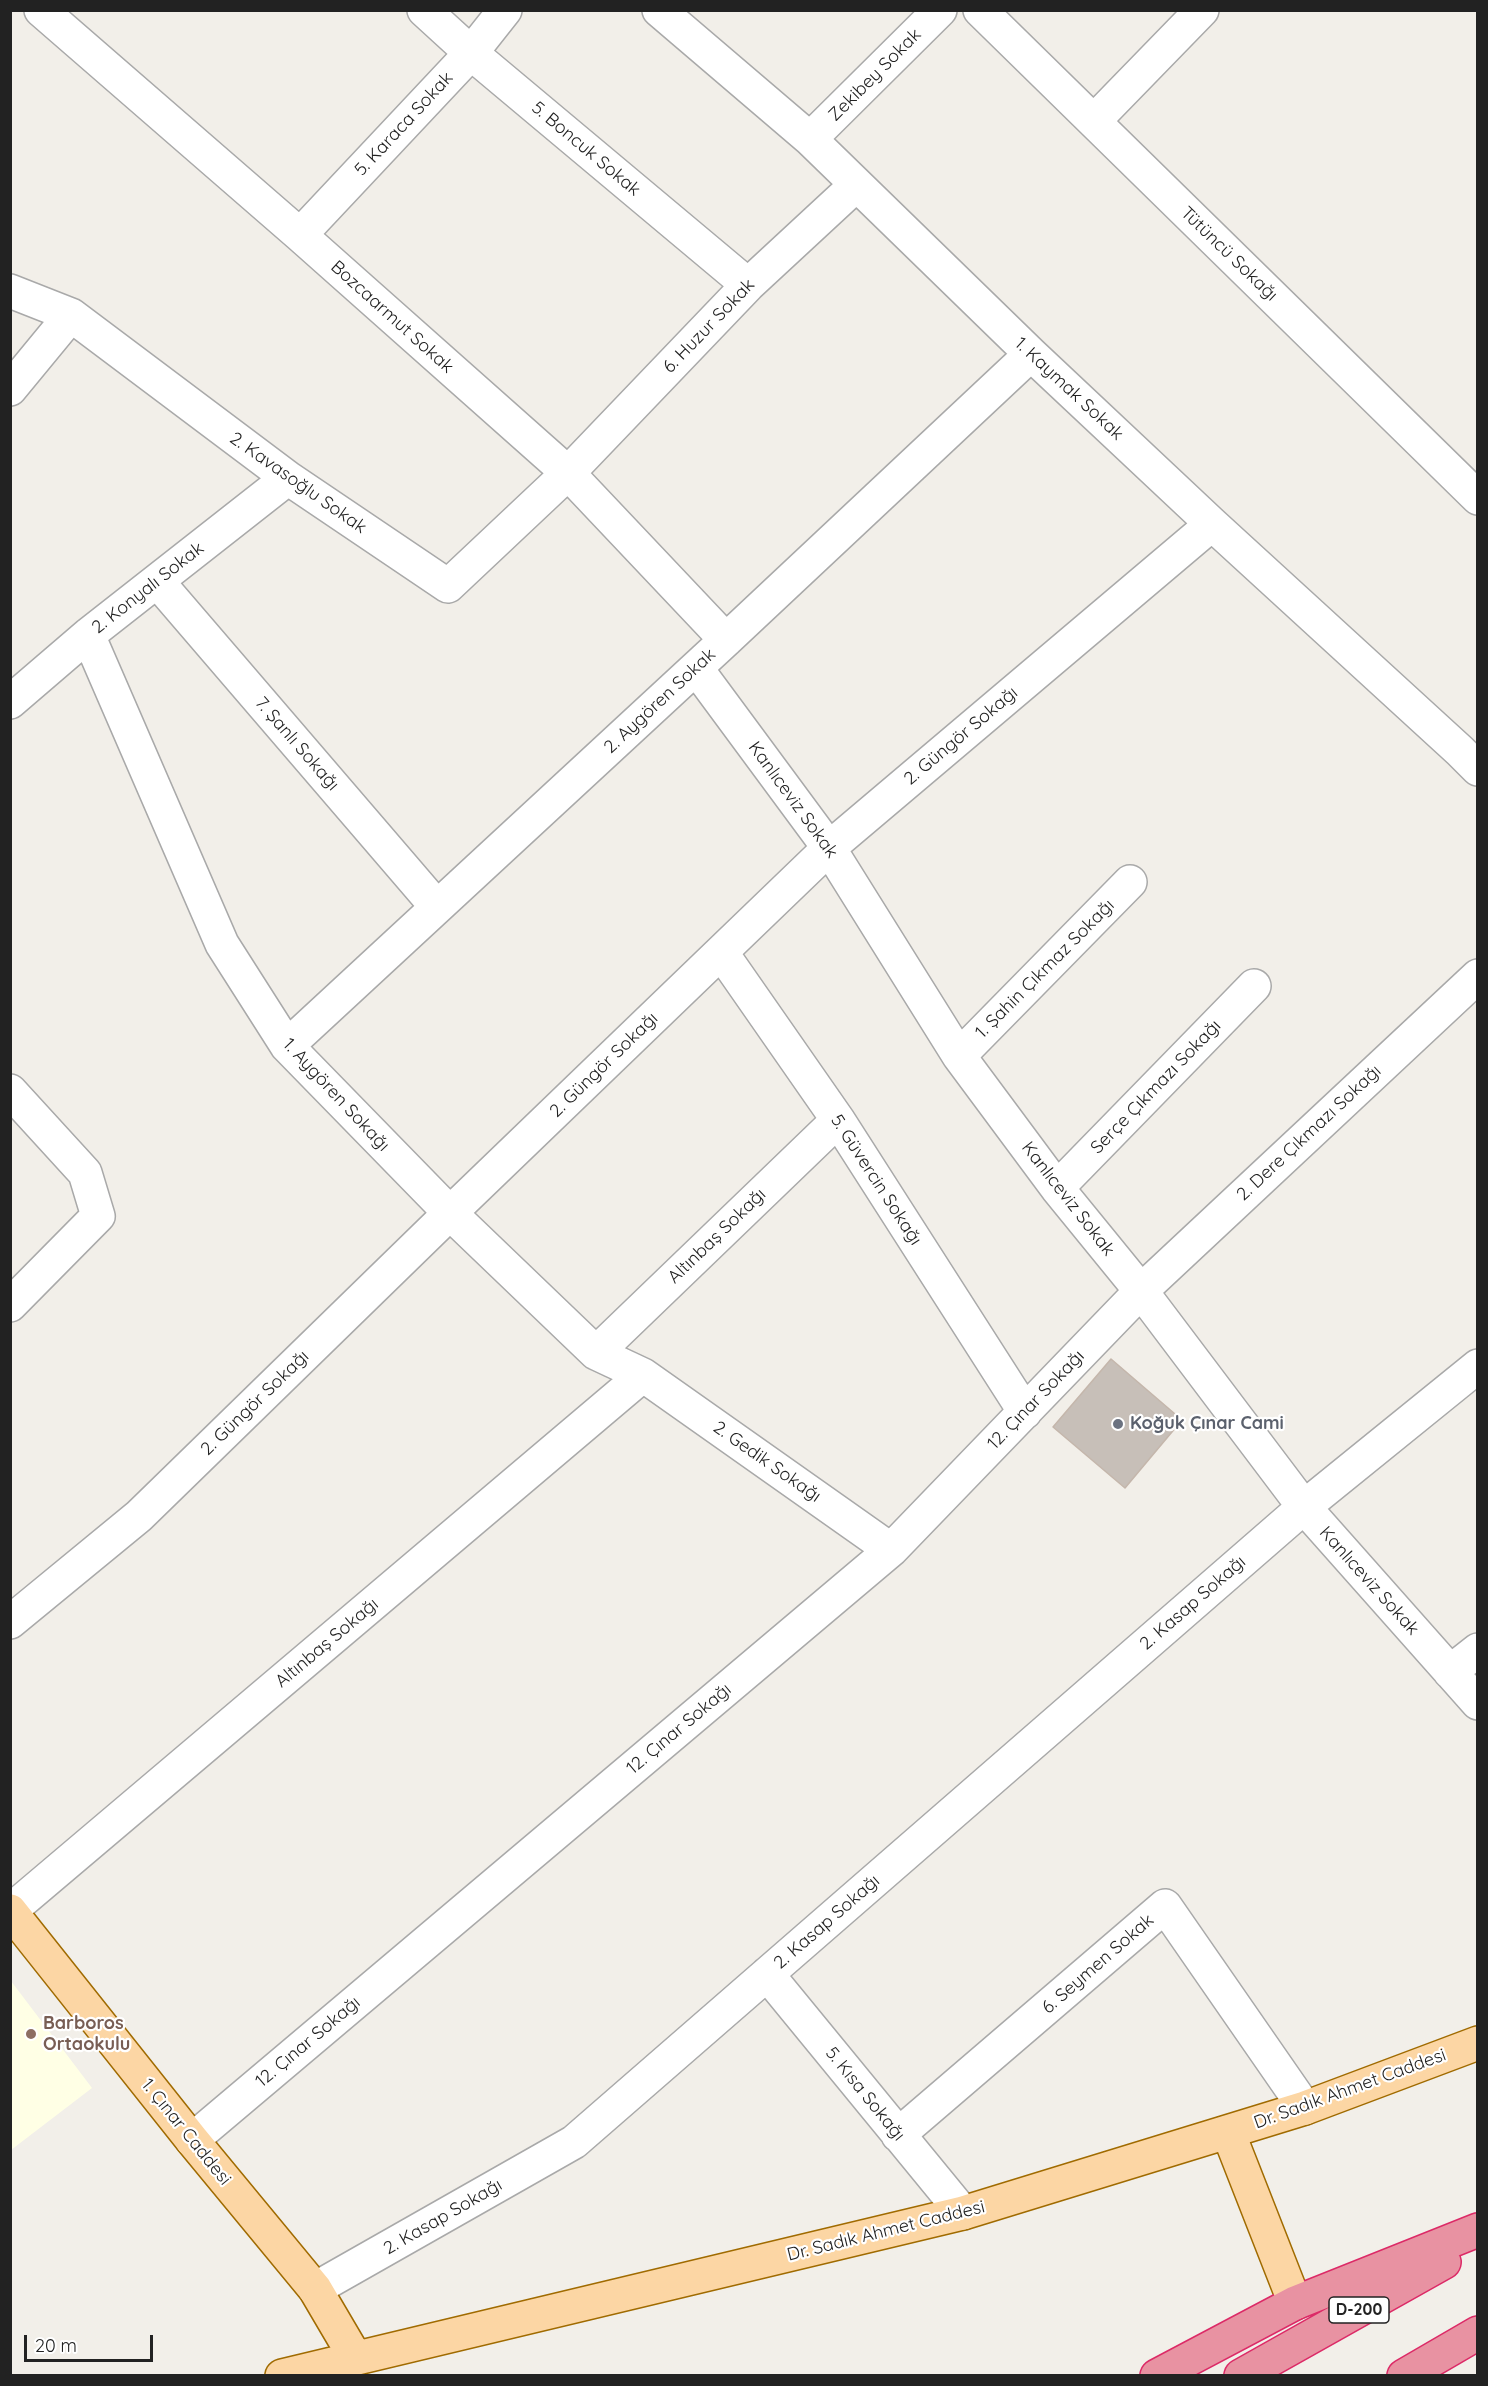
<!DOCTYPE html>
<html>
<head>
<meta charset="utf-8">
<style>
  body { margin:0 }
  #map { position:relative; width:1488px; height:2386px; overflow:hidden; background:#f2efe9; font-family:Quicksand,sans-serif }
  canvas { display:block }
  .frame { position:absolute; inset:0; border:12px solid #222; pointer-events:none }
  .scale { position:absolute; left:24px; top:2335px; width:129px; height:27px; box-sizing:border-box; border:3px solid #222; border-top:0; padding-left:8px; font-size:18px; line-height:21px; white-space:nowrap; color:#222; -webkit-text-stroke:4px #fff; paint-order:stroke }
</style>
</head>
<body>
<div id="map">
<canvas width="1488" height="2386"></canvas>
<div class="frame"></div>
<div class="scale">20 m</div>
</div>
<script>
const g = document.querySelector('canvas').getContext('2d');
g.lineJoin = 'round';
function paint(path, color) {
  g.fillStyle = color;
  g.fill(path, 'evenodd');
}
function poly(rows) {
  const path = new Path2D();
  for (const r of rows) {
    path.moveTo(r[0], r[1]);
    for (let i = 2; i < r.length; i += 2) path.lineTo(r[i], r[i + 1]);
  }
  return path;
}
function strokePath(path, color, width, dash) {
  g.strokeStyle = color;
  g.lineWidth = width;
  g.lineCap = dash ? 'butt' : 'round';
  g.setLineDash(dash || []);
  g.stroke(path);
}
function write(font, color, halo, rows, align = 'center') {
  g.font = font + ' Quicksand,sans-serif';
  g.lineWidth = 4.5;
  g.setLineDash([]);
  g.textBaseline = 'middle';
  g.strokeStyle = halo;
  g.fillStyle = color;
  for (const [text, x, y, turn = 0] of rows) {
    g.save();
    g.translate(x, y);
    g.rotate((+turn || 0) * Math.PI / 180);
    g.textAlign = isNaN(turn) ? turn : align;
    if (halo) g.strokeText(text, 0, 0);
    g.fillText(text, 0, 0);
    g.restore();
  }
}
paint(poly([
  [11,1981,92,2088,11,2150]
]), '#ffffe5');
const building = poly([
  [1111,1359,1182,1420,1125,1488,1053,1427,1111,1359]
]);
paint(building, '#c7bfb8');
strokePath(building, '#c4b6ab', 1.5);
const minor = poly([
  [41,10,300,235,568,473,726,640],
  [424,10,471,53,748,285],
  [659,10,810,139,1031,354,1212,524,1460,751,1478,769],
  [980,10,1478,498],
  [1094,121,1202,10],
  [810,139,940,10],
  [300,235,471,53,505,10],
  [10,291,71,315,288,478,448,586,568,473,748,285,856,185],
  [10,389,71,315],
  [157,581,437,907],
  [88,635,222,944,287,1046,450,1213,596,1353,643,1375,891,1550],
  [696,668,829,848,959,1056,1057,1188,1141,1291,1304,1507,1478,1703],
  [10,702,88,635,288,478],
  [721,952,838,1120,1025,1412],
  [287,1046,726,640,1031,354],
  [959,1056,1130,882],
  [10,1091,85,1173,98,1216,10,1305],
  [1057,1188,1254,986],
  [596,1353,838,1120],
  [10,1622,139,1516,450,1213,829,848,1212,524],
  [1450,1672,1478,1650],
  [10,1911,643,1375],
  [767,1974,963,2213],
  [898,2135,1165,1906,1305,2108],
  [192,2140,891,1550,1141,1291,1478,976],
  [315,2289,574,2142,1304,1507,1478,1366]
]);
const major = poly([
  [10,1911,192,2140,315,2289,355,2357],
  [1228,2132,1295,2303],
  [282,2376,963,2213,1305,2108,1478,2043]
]);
const highway = poly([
  [1157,2376,1295,2303,1478,2230],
  [1241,2376,1444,2262],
  [1404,2376,1478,2333]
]);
strokePath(minor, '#a9a9a9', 36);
strokePath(major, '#a06b00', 36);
strokePath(highway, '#dc2a67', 36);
strokePath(minor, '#fff', 33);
strokePath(major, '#fcd6a4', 33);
strokePath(highway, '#e892a2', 33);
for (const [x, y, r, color] of [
  [1118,1424,6,"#6b7280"],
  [31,2034,6,"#8d6e63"]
]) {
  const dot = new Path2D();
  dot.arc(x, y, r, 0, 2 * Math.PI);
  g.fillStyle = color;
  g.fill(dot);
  strokePath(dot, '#fff', 2);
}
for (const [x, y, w] of [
  [1359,2310,60]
]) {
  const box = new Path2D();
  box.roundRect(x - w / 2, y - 13, w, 26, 4.5);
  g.fillStyle = '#fff';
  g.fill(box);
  strokePath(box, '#222', 1.5);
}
write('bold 16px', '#222', null, [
  ["D-200",1359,2310]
]);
write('18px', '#222', '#fff', [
  ["Zekibey Sokak",875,75,-45],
  ["5. Karaca Sokak",404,124,-47],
  ["5. Boncuk Sokak",586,149,40],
  ["Tütüncü Sokağı",1229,254,44],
  ["Bozcaarmut Sokak",392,317,42],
  ["6. Huzur Sokak",709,326,-46],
  ["1. Kaymak Sokak",1069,389,43],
  ["2. Kavasoğlu Sokak",298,483,35],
  ["2. Konyalı Sokak",148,588,-38],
  ["2. Aygören Sokak",660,701,-43],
  ["2. Güngör Sokağı",961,736,-40],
  ["7. Şanlı Sokağı",297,744,49],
  ["Kanlıceviz Sokak",793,800,54],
  ["1. Şahin Çıkmaz Sokağı",1045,969,-45],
  ["2. Güngör Sokağı",604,1065,-44],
  ["Serçe Çıkmazı Sokağı",1156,1087,-46],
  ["1. Aygören Sokağı",336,1095,47],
  ["2. Dere Çıkmazı Sokağı",1309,1133,-43],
  ["5. Güvercin Sokağı",876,1180,57],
  ["Kanlıceviz Sokak",1068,1199,52],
  ["Altınbaş Sokağı",717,1236,-44],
  ["12. Çınar Sokağı",1036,1400,-46],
  ["2. Güngör Sokağı",255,1403,-44],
  ["2. Gedik Sokağı",767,1462,35],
  ["Kanlıceviz Sokak",1369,1581,48],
  ["2. Kasap Sokağı",1193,1603,-41],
  ["Altınbaş Sokağı",327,1643,-40],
  ["12. Çınar Sokağı",679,1729,-40],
  ["2. Kasap Sokağı",827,1922,-41],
  ["6. Seymen Sokak",1098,1964,-41],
  ["12. Çınar Sokağı",308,2042,-40],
  ["Dr. Sadık Ahmet Caddesi",1350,2089,-20],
  ["5. Kısa Sokağı",865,2094,51],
  ["1. Çınar Caddesi",186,2132,51],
  ["2. Kasap Sokağı",443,2217,-30],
  ["Dr. Sadık Ahmet Caddesi",886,2231,-14]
]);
write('bold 18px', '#5b616d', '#fff', [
  ["Koğuk Çınar Cami",1130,1424]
], 'left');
write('bold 18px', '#785e54', '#fff', [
  ["Barboros",43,2024],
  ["Ortaokulu",43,2045]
], 'left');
</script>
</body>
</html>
